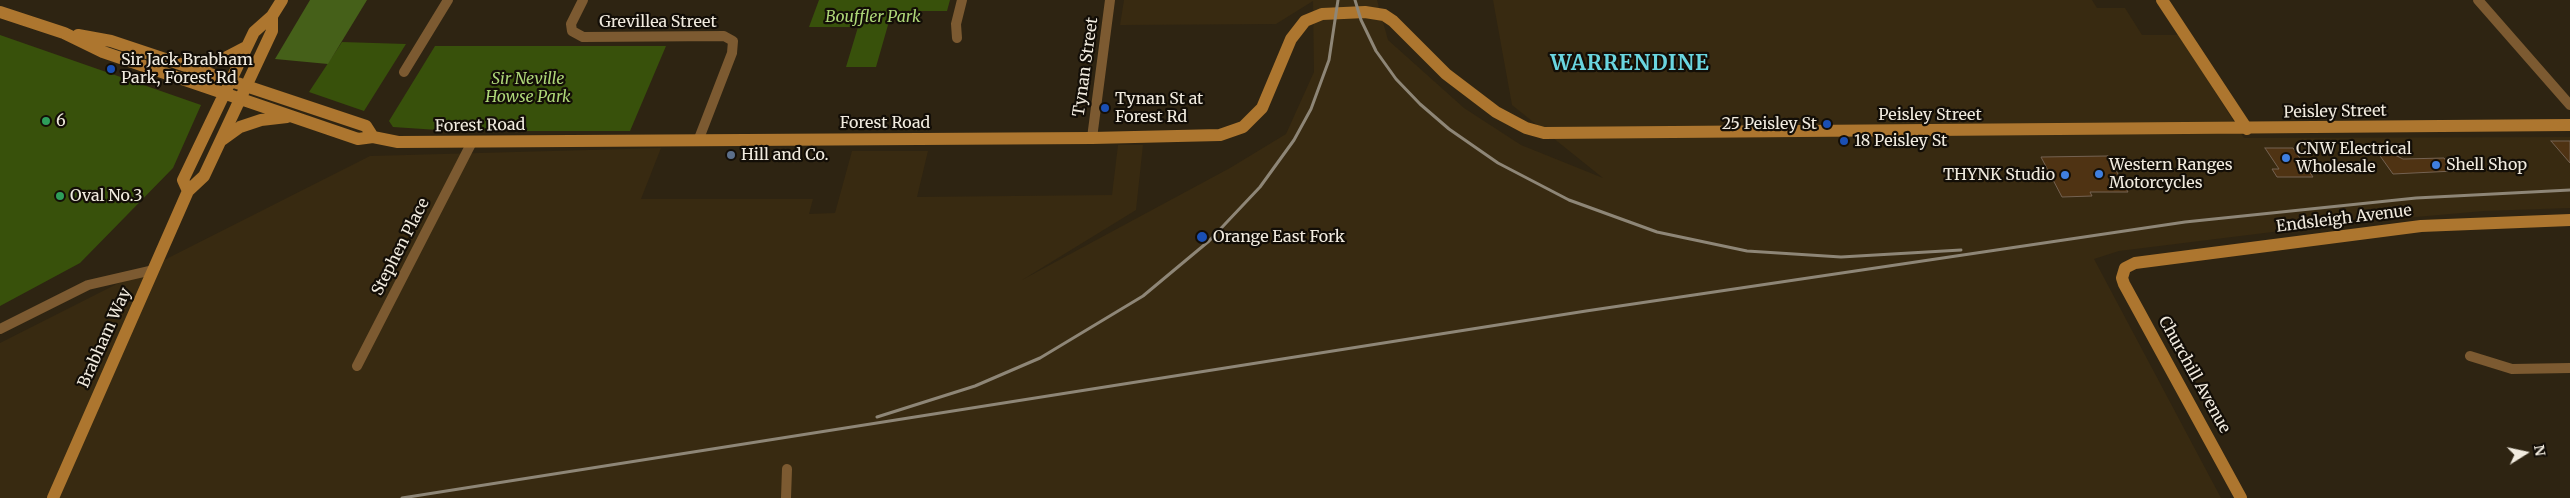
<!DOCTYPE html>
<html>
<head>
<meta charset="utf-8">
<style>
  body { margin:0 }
  #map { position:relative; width:2570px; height:498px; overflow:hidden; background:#2e2412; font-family:Merriweather,serif }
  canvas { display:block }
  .north { position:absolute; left:2500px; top:428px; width:50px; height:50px; -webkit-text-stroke:4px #130e07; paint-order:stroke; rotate:80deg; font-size:14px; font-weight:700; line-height:20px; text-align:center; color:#f1ebdf }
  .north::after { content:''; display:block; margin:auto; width:18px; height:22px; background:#f1ebdf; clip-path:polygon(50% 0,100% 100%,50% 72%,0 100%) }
</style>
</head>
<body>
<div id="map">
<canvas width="2570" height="498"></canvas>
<div class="north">N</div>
</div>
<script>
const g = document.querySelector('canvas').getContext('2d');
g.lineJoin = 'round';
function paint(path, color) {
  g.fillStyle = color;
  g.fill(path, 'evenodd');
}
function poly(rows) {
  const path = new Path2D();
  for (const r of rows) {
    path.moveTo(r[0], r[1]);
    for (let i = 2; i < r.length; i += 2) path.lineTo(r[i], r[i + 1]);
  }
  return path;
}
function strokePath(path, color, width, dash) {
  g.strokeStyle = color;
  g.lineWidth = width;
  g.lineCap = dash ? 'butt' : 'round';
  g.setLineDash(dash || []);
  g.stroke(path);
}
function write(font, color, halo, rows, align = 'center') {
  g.font = font + ' Merriweather,serif';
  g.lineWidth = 4.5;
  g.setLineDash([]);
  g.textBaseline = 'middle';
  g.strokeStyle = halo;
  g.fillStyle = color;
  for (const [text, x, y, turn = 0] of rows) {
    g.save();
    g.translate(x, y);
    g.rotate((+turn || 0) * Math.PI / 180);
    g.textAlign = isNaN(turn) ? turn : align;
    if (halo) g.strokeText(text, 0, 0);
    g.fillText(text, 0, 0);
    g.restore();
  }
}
paint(poly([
  [1124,0,1377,0,1388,40,1464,108,1521,145,1603,178,1512,105,1493,0,2092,0,2097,8,2125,8,2142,35,2180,35,2244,138,2570,137,2570,208,2484,211,2337,224,2119,251,2094,259,2221,498,0,498,0,343,370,156,661,148,641,199,813,199,809,214,835,213,852,151,928,151,917,197,1112,195,1118,145,1143,145,1136,210,1022,280,1230,168,1286,134,1314,72,1313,1,1276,24,1120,25]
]), '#382a11');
paint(poly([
  [819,0,950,0,947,11,892,11,876,67,846,67,858,27,809,27],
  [0,35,201,105,173,168,80,263,0,306],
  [342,42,406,44,364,111,309,92],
  [435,46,666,46,630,131,453,131,393,127,389,121]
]), '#38510b');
paint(poly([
  [310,0,367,0,328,64,275,59]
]), '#456019');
const building = poly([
  [2551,141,2570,141,2570,163,2551,141],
  [2265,148,2293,148,2313,177,2277,177,2272,169,2279,169,2265,148],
  [2378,153,2391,153,2403,159,2444,158,2454,171,2393,174,2378,153],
  [2108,156,2128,192,2090,192,2092,196,2062,197,2041,157,2108,156]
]);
paint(building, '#4f3313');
strokePath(building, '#746252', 1);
strokePath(poly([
  [583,0,571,24,572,31,583,37,724,36,733,41,732,53,698,141],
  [2478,0,2570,105],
  [957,38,956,24,962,0],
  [404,72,448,0],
  [1092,138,1110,0],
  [0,329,88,285,153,270],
  [2470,356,2512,369,2570,368],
  [357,366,472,142],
  [786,498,787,469]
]), '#7c5a31', 10);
strokePath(poly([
  [2162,0,2247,129],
  [0,12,64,33,103,52,358,139,373,137,398,142,1092,138,1220,135,1243,127,1262,108,1291,39,1305,21,1322,14,1365,12,1384,15,1393,21,1446,74,1496,112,1526,128,1544,133,2570,125],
  [78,35,111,41,366,126,373,137],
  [191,65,223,59,246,47],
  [222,140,240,127,261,120,287,117],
  [188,191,183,180,254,32,272,16,282,0],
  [53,498,188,191,204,176,272,31,272,16],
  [2241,498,2124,284,2122,278,2125,268,2135,263,2421,226,2570,220]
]), '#ad762f', 12);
strokePath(poly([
  [1355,0,1361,20,1376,51,1396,79,1420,104,1449,129,1498,163,1569,200,1657,232,1747,251,1841,257,1961,250],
  [877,417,975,386,1040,358,1143,296,1209,241,1260,187,1294,140,1311,109,1329,60,1338,0],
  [402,498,1586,311,2185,222,2416,198,2570,190]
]), '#8e8677', 3);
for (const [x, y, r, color] of [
  [111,69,5,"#1a4fb4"],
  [1105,108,5,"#1a4fb4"],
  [46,121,5,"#2e9e5b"],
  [1827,124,5,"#1a4fb4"],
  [1844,141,5,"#1a4fb4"],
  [731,155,5,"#5c6f8a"],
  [2286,158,5,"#3f7fe0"],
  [2436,165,5,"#3f7fe0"],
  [2099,174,5,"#3f7fe0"],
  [2065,175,5,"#3f7fe0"],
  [60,196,5,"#2e9e5b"],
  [1202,237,6,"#1a4fb4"]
]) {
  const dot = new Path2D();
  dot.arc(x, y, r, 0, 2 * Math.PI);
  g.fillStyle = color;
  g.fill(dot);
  strokePath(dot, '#130e07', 2);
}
write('italic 16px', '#aed778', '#130e07', [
  ["Bouffler Park",873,17],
  ["Sir Neville",528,79],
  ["Howse Park",528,97]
]);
write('16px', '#f1ebdf', '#130e07', [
  ["Grevillea Street",658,22],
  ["Tynan Street",1086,67,-82],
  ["Peisley Street",2335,112,-1],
  ["Peisley Street",1930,115],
  ["Forest Road",885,123],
  ["Forest Road",480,126,-1],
  ["Endsleigh Avenue",2344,219,-7],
  ["Stephen Place",401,247,-63],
  ["Brabham Way",105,338,-66],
  ["Churchill Avenue",2194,375,61]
]);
write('16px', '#f1ebdf', '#130e07', [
  ["Sir Jack Brabham",121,60],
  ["Park, Forest Rd",121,78],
  ["Tynan St at",1115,99],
  ["Forest Rd",1115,117],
  ["6",56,121],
  ["25 Peisley St",1817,124,"right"],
  ["18 Peisley St",1854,141],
  ["CNW Electrical",2296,149],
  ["Wholesale",2296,167],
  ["Hill and Co.",741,155],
  ["Western Ranges",2109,165],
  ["Motorcycles",2109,183],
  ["Shell Shop",2446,165],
  ["THYNK Studio",2055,175,"right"],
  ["Oval No.3",70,196],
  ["Orange East Fork",1213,237]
], 'left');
g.letterSpacing = '1px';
write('bold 21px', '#6ad6e0', '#130e07', [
  ["WARRENDINE",1630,64]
]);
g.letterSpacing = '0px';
</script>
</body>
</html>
